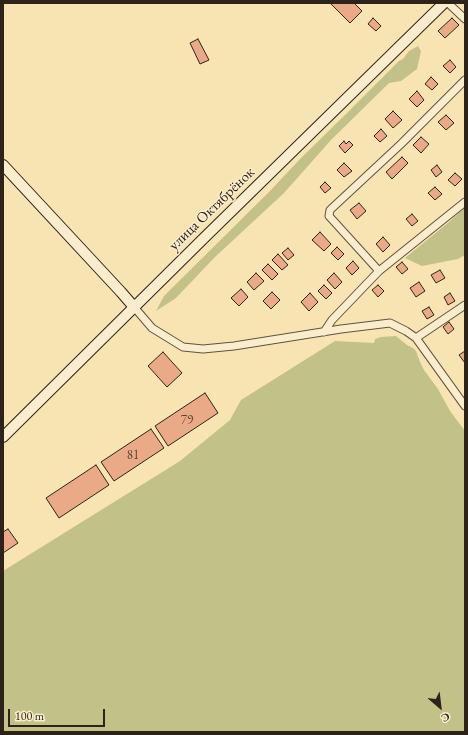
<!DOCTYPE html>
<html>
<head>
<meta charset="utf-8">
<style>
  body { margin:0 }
  #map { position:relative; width:468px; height:735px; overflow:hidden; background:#f7e4b2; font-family:"EB Garamond",serif }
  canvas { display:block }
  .frame { position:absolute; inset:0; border:4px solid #2e2318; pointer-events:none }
  .north { position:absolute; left:420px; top:687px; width:40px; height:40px; -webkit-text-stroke:3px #faedcd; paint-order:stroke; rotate:152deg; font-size:11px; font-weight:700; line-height:16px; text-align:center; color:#2e2318 }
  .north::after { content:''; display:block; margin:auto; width:14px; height:18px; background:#2e2318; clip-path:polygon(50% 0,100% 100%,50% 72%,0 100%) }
  .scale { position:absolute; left:8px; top:709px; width:97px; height:18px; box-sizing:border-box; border:2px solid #2e2318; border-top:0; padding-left:5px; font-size:12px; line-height:14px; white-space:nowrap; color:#2e2318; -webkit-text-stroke:3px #faedcd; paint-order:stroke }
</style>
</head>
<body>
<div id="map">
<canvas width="468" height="735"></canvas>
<div class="frame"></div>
<div class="north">С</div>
<div class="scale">100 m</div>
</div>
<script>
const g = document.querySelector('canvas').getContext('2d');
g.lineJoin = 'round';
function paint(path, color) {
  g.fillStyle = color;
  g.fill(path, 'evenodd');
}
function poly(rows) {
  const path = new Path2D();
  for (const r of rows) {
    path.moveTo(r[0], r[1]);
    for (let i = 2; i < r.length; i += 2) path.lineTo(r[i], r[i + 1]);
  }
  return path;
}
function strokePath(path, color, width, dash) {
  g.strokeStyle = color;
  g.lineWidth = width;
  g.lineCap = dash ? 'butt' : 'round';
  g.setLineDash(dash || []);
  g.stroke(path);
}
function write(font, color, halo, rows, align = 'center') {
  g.font = font + ' "EB Garamond",serif';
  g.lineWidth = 3;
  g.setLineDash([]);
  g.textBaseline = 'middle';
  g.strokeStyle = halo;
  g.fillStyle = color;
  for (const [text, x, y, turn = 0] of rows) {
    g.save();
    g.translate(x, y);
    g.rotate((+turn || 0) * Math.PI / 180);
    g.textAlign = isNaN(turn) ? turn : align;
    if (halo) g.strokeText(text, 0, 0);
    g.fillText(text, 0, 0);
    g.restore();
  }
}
paint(poly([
  [418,46,421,51,417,69,401,81,389,83,331,140,284,193,215,257,176,298,156,311,164,296,269,192,301,158,346,114,399,61,403,59,409,51],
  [465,207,465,255,458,259,422,266,405,258,449,222],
  [396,336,407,345,413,348,416,351,420,362,424,370,438,389,450,411,465,431,465,732,3,732,3,571,180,461,230,420,241,400,335,341,374,343,375,339,381,337]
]), '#c2c288');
const building = poly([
  [330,3,354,3,362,11,350,23,330,3],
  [373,18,381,26,376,31,368,24,373,18],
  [452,18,459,25,445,38,438,31,452,18],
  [198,39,209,60,200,64,190,43,198,39],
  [450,60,456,67,450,73,443,66,450,60],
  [431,77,438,84,432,90,425,84,431,77],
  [417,91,424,100,417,107,409,99,417,91],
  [393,111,402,120,393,128,385,119,393,111],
  [446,115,454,123,446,130,438,122,446,115],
  [381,129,387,136,380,142,374,136,381,129],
  [421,137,429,144,421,153,413,145,421,137],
  [344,141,346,144,349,141,353,145,345,153,339,146,344,141],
  [402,157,408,163,392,179,386,172,402,157],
  [344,163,352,171,344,177,337,170,344,163],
  [437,165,442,172,436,177,431,170,437,165],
  [455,173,462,179,455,186,448,180,455,173],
  [325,182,331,188,325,193,320,187,325,182],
  [435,187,442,194,435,200,428,193,435,187],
  [359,203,366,211,357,219,350,210,359,203],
  [412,214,418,221,412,226,406,219,412,214],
  [320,232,331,244,324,251,312,240,320,232],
  [383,237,390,245,383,252,376,244,383,237],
  [337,247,344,254,338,260,331,253,337,247],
  [288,248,294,255,288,260,282,253,288,248],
  [278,254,288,265,282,270,272,260,278,254],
  [353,261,359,268,352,275,346,268,353,261],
  [402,262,408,269,402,274,396,267,402,262],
  [268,264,278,274,272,280,262,270,268,264],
  [440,270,445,278,436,283,431,275,440,270],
  [256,273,264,281,254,290,247,282,256,273],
  [334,273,342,282,335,289,327,280,334,273],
  [419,282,425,291,416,297,410,288,419,282],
  [324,285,332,293,326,299,318,291,324,285],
  [378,285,384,291,378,297,372,290,378,285],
  [241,289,248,297,239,306,231,298,241,289],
  [272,292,280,300,271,309,263,301,272,292],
  [310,293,318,302,309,311,301,302,310,293],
  [450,293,455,301,448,305,444,297,450,293],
  [429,307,434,315,427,319,422,311,429,307],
  [449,322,454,329,448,334,443,327,449,322],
  [465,351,465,363,459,355,465,351],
  [163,352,182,373,167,387,148,366,163,352],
  [205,393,218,413,168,446,155,426,205,393],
  [151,429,164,448,114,481,101,462,151,429],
  [96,465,109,485,59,518,46,498,96,465],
  [8,529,18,543,3,553,3,532,8,529]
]);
paint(building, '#eaaa88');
strokePath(building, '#2e2318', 1);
const street = poly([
  [448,3,465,19],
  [379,271,329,216,330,210,401,144,465,80],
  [134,307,152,328,183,347,203,349,234,346,341,329,390,323,406,331,416,338,465,406],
  [324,332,332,320,379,271,465,202],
  [416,338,465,305]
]);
const secondary = poly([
  [3,165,121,292,134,307],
  [3,437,204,238,444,3]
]);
strokePath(street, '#60533e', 9);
strokePath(secondary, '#2e2318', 12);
strokePath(street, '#faedcd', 7);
strokePath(secondary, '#faedcd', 10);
write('13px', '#5d4534', null, [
  ["79",187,420],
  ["81",133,455]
]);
write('15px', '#2e2318', '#faedcd', [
  ["улица Октябрёнок",212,209,-44]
]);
</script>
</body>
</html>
